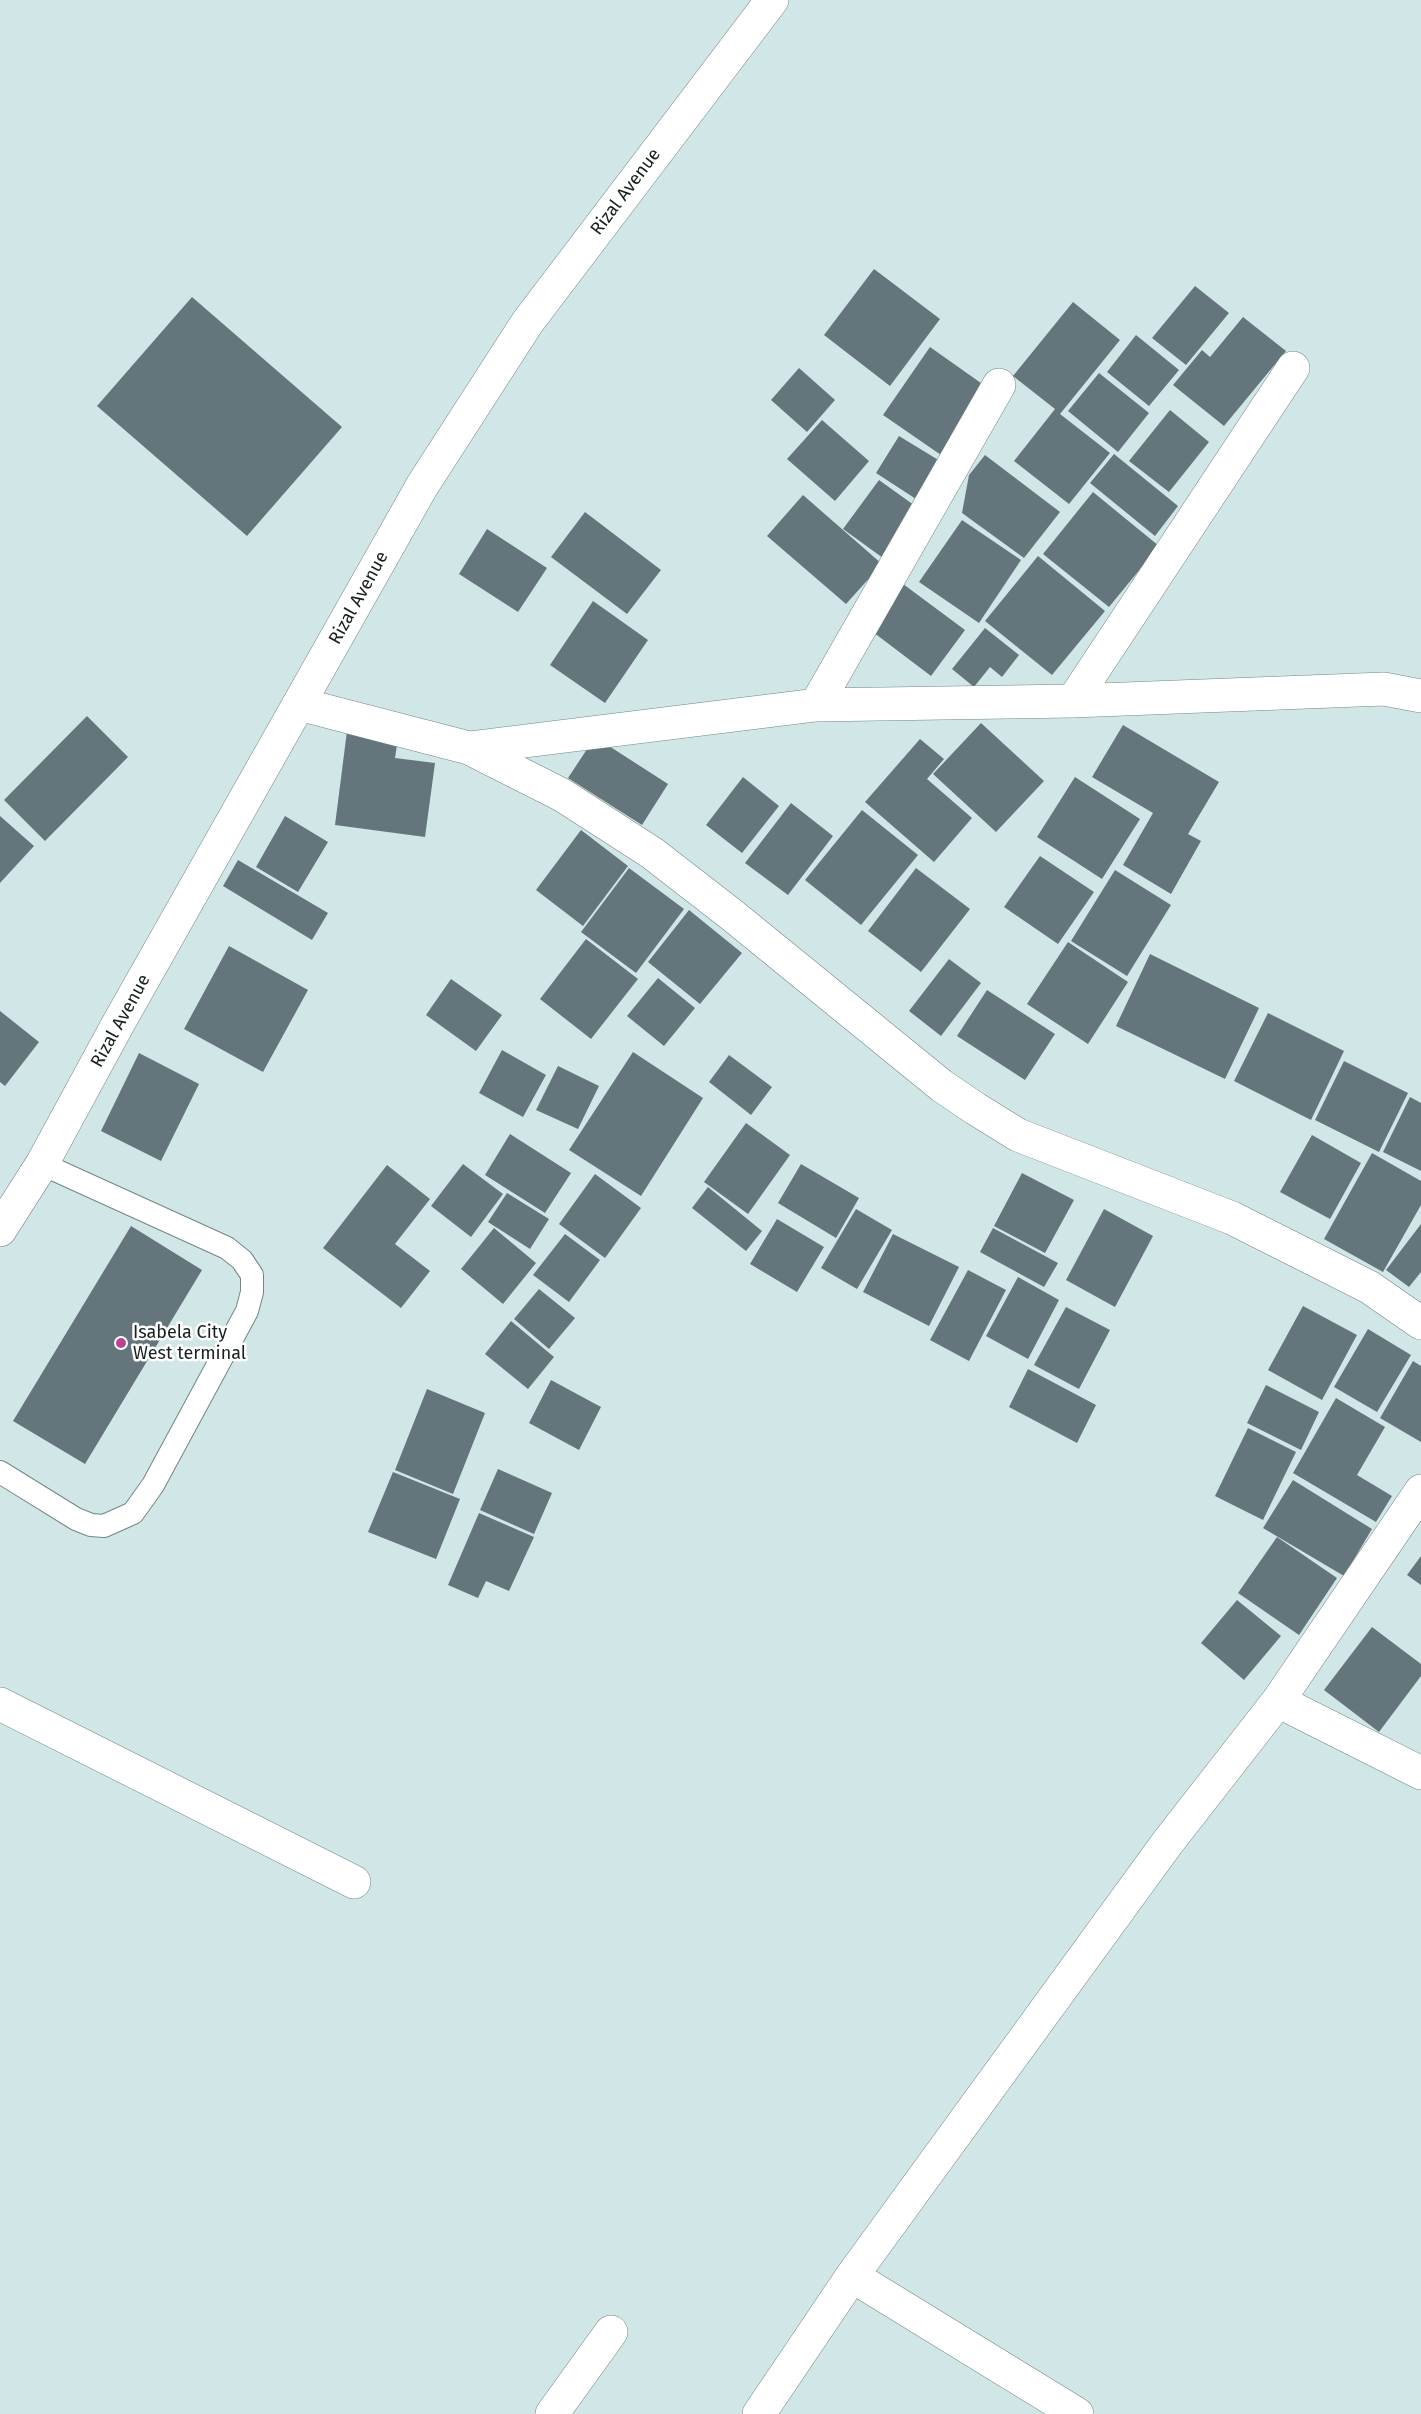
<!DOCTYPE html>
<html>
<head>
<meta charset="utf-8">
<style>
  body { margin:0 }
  canvas { display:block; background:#d1e6e7 }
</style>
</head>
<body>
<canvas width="1421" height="2414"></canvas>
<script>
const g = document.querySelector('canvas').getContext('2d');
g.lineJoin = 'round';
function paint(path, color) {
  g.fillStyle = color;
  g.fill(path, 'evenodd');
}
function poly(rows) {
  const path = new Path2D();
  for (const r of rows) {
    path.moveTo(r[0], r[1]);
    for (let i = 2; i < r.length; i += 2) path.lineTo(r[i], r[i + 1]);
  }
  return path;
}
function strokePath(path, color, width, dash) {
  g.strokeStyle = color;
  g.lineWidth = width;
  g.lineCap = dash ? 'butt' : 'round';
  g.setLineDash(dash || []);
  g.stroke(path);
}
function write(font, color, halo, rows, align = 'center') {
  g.font = font + ' "Fira Sans",sans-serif';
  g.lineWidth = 5;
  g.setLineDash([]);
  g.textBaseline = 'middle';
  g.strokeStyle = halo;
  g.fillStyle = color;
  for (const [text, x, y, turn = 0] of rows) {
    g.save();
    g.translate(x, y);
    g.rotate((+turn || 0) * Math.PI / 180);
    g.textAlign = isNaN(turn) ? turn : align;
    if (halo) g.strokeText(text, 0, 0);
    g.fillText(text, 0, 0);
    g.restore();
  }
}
paint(poly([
  [874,269,940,319,890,386,824,335],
  [1195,286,1229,313,1186,365,1152,338],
  [192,297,342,427,247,536,97,406],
  [1073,302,1120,340,1060,414,1110,453,1069,504,1014,461,1055,409,1013,376],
  [1243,317,1286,351,1224,426,1173,385,1202,350,1210,357],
  [1136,335,1179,370,1149,406,1107,372],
  [930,347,988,388,941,455,883,415],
  [799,368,835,400,807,432,771,400],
  [1099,373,1149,413,1118,452,1068,411],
  [1170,410,1209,442,1169,492,1129,461],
  [822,420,869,461,835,501,787,459],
  [899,436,940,461,916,499,876,473],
  [1114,454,1178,506,1155,536,1090,483],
  [985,455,1060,512,1024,558,962,513,969,475],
  [879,480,918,508,883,558,843,529],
  [1093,492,1159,546,1109,607,1043,554],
  [803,495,882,564,846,604,767,536],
  [585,512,661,570,627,614,551,557],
  [962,520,1021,560,979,623,919,582],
  [487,529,547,568,518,612,459,574],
  [1038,556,1105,611,1052,675,985,621],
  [899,581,965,630,931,676,865,626],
  [593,601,648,640,605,703,550,665],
  [985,628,1019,655,1002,677,990,667,974,687,952,669],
  [87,716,128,757,45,841,4,800],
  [981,723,1044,781,996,832,933,774],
  [1123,725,1219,782,1188,834,1201,841,1171,894,1123,865,1153,813,1092,777],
  [347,731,398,738,395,758,435,763,425,837,335,825],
  [595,737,668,784,642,825,568,778],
  [920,739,944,759,927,779,972,818,934,862,865,802],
  [743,777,779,806,742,853,706,825],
  [1075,777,1140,819,1102,879,1037,837],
  [791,803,833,836,788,895,745,863],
  [862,810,918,855,861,925,805,880],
  [0,816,34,846,0,883],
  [285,816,328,842,298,892,256,867],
  [581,830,628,866,583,926,536,890],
  [1040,856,1094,892,1058,944,1004,907],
  [238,860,328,913,312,940,223,886],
  [629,868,684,909,636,973,581,932],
  [916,868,970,909,921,972,868,931],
  [1115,870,1171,905,1127,976,1071,941],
  [689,910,742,953,700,1004,648,962],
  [586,939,638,979,591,1039,540,999],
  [1068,942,1128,982,1088,1044,1027,1004],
  [229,946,308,990,263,1072,184,1029],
  [1150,954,1259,1008,1225,1079,1116,1026],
  [949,959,981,983,941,1036,909,1011],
  [658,978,695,1008,664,1046,627,1016],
  [451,979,502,1015,476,1051,426,1015],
  [987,990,1055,1034,1025,1080,957,1036],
  [0,1011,39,1042,5,1086,0,1082],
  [1268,1013,1344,1051,1311,1120,1234,1081],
  [502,1050,546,1075,523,1117,479,1093],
  [633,1052,703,1098,641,1196,569,1150],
  [139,1053,199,1084,161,1161,101,1131],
  [729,1055,772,1087,751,1115,709,1082],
  [1344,1061,1408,1093,1379,1152,1315,1120],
  [558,1066,599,1086,578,1129,536,1110],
  [1410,1097,1421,1103,1421,1171,1383,1152],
  [746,1123,790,1155,748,1214,704,1182],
  [510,1134,571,1173,545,1213,485,1175],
  [1312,1135,1361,1163,1330,1219,1280,1192],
  [1372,1153,1421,1181,1421,1205,1383,1272,1324,1239],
  [463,1164,503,1194,471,1237,431,1206],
  [801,1164,859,1198,836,1238,778,1203],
  [387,1165,430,1199,395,1244,430,1271,401,1308,323,1248],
  [1022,1173,1074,1200,1045,1253,994,1226],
  [595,1174,641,1208,605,1258,559,1224],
  [708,1187,762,1231,746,1251,692,1208],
  [507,1193,549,1219,530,1249,488,1222],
  [856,1209,892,1230,857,1289,821,1268],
  [1104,1209,1153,1236,1115,1307,1066,1280],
  [777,1219,824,1247,797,1292,750,1264],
  [1421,1224,1421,1272,1409,1287,1386,1270],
  [131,1226,202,1270,85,1464,13,1421],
  [494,1228,536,1263,503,1304,461,1269],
  [993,1228,1058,1263,1044,1287,980,1252],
  [565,1234,600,1260,569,1302,533,1275],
  [893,1234,959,1267,929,1326,863,1292],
  [968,1270,1006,1290,969,1361,930,1340],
  [1018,1277,1059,1300,1028,1359,986,1336],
  [539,1289,575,1318,549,1349,514,1319],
  [1303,1306,1357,1335,1322,1400,1268,1370],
  [1066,1307,1110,1330,1079,1389,1034,1365],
  [511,1321,554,1357,528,1389,485,1354],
  [1368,1329,1411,1355,1377,1412,1334,1387],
  [1413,1361,1421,1366,1421,1442,1380,1418],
  [1028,1369,1096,1405,1077,1443,1009,1407],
  [551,1380,601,1407,579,1450,529,1423],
  [1266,1385,1319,1412,1301,1450,1247,1423],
  [427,1389,485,1413,453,1494,395,1470],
  [1336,1398,1385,1427,1357,1475,1392,1496,1376,1522,1293,1473],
  [1248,1428,1296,1452,1263,1520,1215,1496],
  [498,1469,552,1493,534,1534,480,1510],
  [393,1472,460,1499,436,1559,368,1532],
  [1293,1480,1372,1529,1344,1576,1263,1528],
  [479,1513,534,1537,509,1591,486,1581,478,1598,448,1585],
  [1277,1537,1337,1578,1299,1635,1238,1593],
  [1421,1556,1421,1585,1407,1575],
  [1237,1600,1281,1636,1244,1680,1201,1643],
  [1372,1627,1421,1664,1421,1676,1379,1732,1324,1690]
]), '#65757c');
const lane = poly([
  [0,1472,76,1519,91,1525,104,1526,133,1513,153,1485,247,1311,252,1292,252,1275,242,1260,227,1248,42,1164]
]);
const street = poly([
  [1073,701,1293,368],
  [299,704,469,748,562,795,652,853,732,915,942,1086,976,1109,1018,1135,1232,1218,1369,1287,1421,1323],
  [816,705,999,385],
  [469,748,816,705,1073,701,1384,689,1421,696],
  [1278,1701,1421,1773],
  [0,1704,354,1882],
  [852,2276,1077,2414],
  [552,2414,611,2332],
  [759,2414,852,2276,1168,1842,1278,1701,1421,1491]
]);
const primary = poly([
  [0,1230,42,1164,118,1024,422,486,527,323,772,0]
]);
strokePath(lane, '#738686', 24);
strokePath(street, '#738686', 34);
strokePath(primary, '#738686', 34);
strokePath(lane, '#fff', 22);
strokePath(street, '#fff', 33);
strokePath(primary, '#fff', 33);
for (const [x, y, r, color] of [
  [121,1343,6,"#ba4296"]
]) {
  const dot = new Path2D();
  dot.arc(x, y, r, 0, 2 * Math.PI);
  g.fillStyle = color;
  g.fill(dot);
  strokePath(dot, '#fff', 2);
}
write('18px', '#171f1f', '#fff', [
  ["Rizal Avenue",626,192,-53],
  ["Rizal Avenue",359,598,-61],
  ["Rizal Avenue",121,1021,-61]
]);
write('18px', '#171f1f', '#fff', [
  ["Isabela City",133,1333],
  ["West terminal",133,1354]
], 'left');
</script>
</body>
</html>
